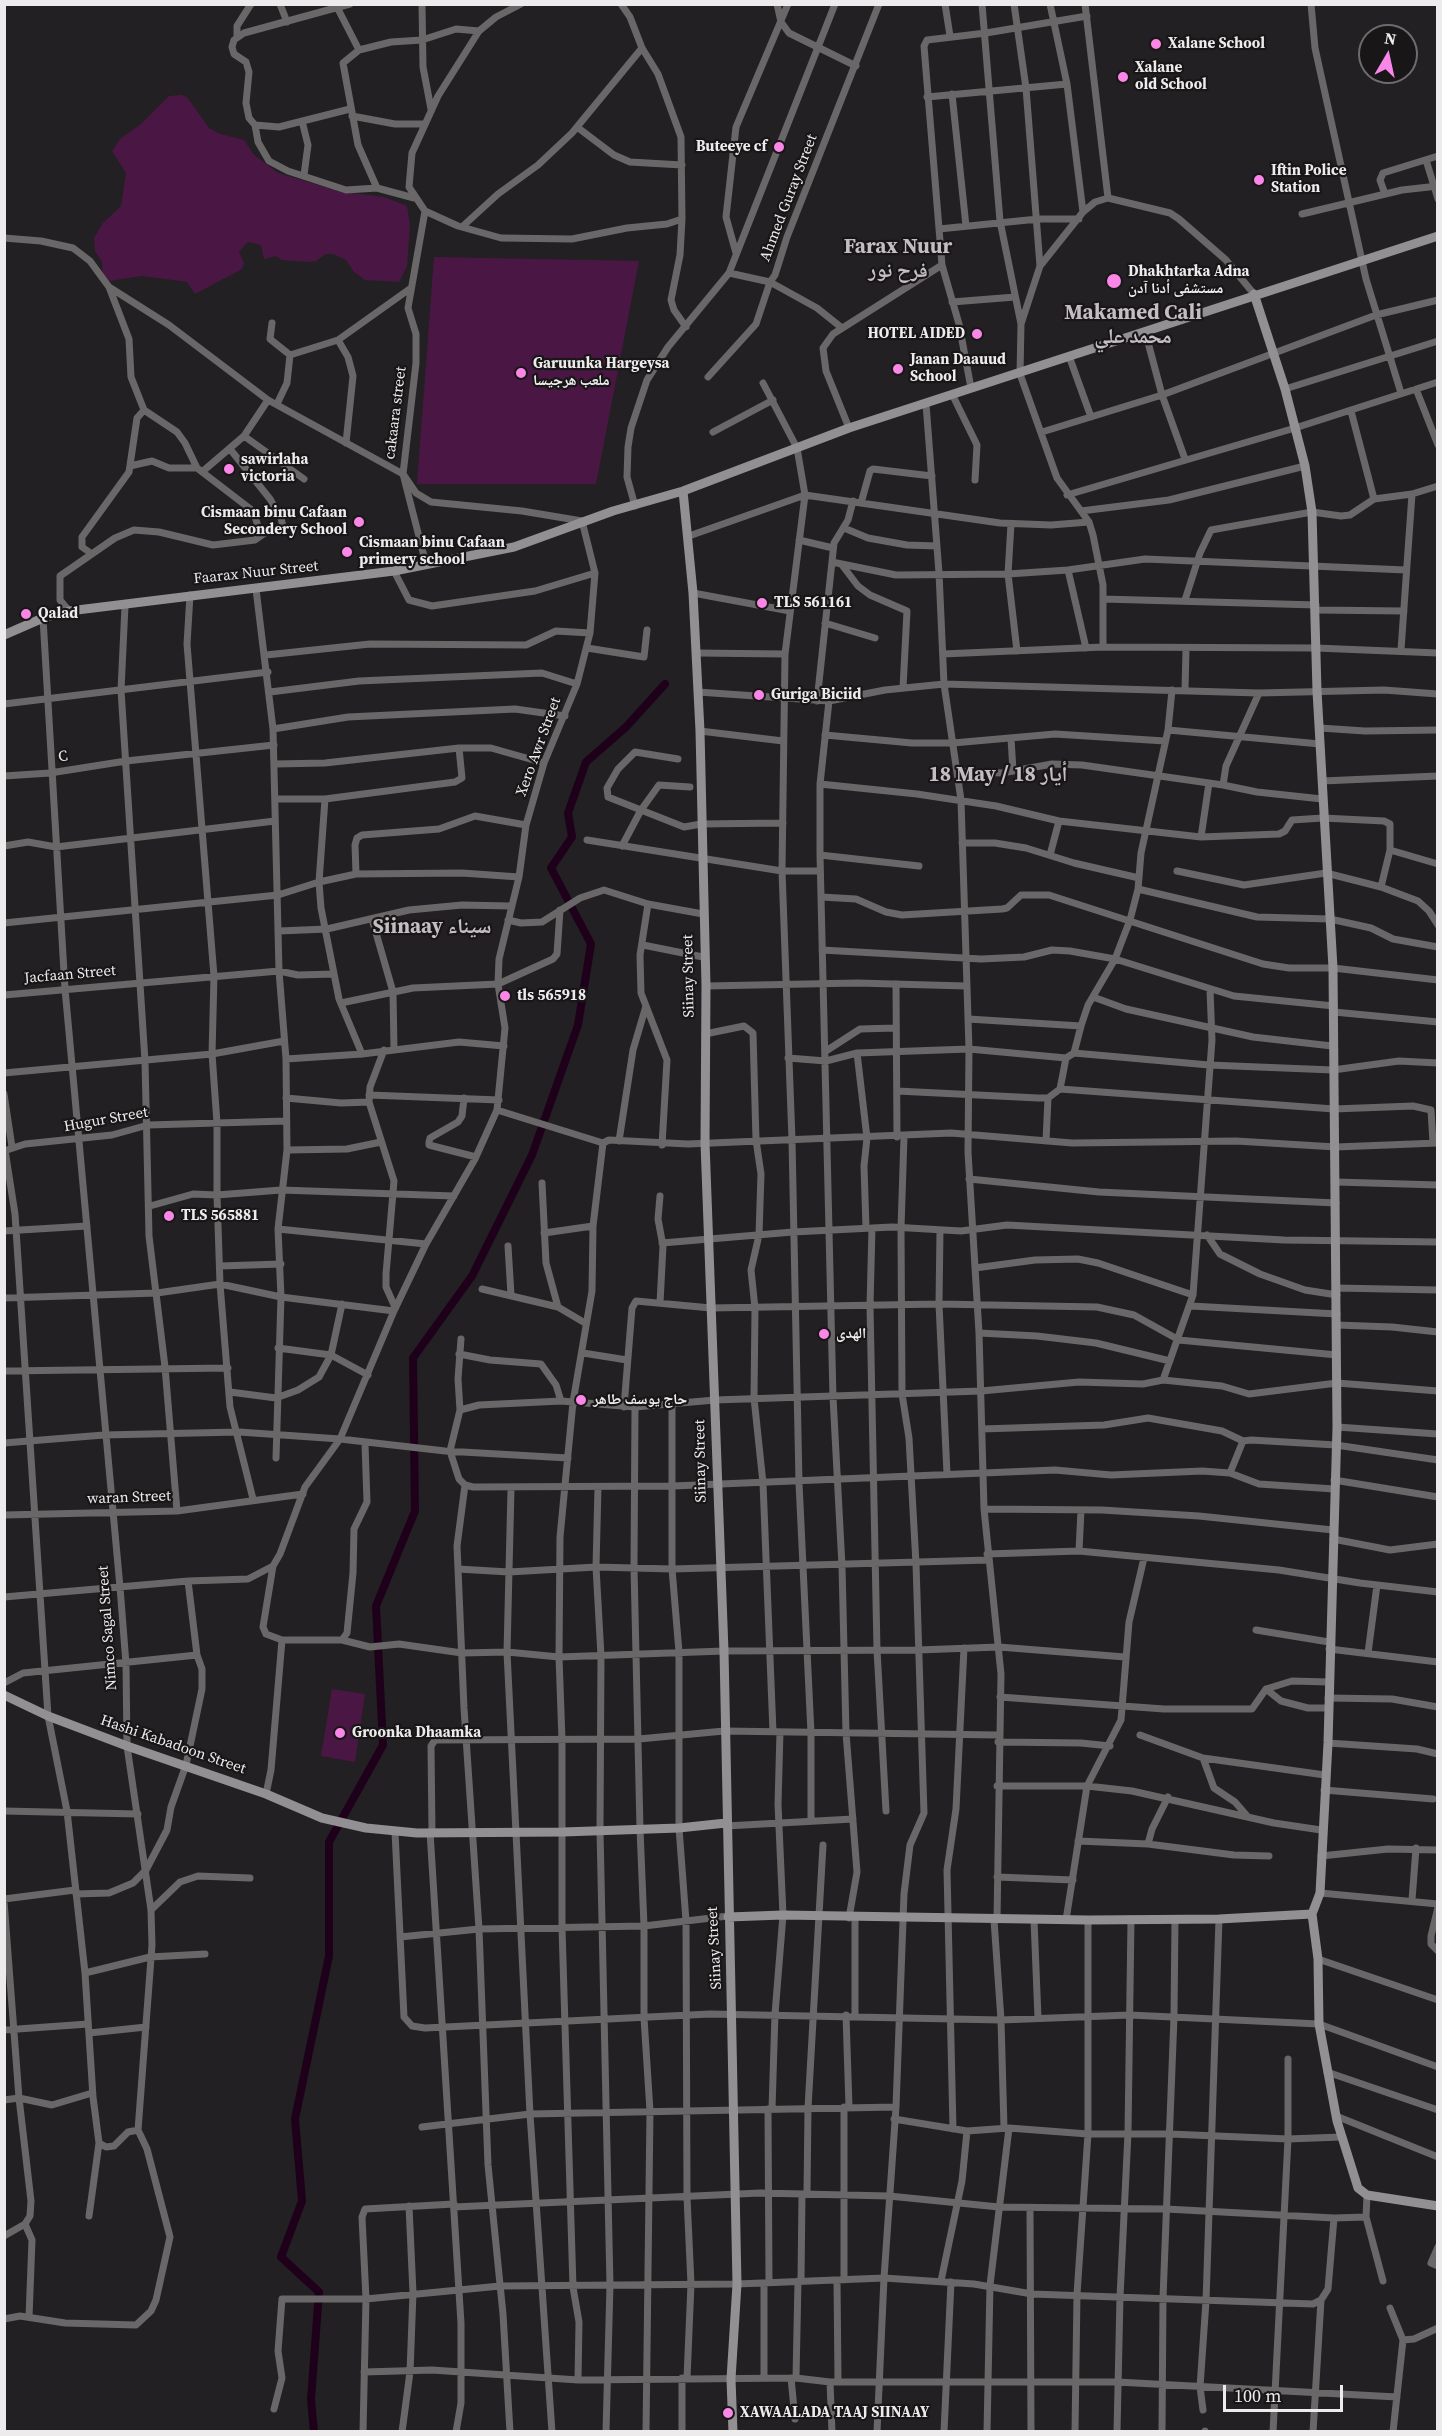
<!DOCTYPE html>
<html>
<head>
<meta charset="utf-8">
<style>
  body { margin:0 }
  #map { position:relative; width:1442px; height:2436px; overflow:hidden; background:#222022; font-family:"Source Serif 4",serif }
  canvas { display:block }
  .frame { position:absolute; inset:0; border:6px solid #edebec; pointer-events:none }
  .north { position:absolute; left:1358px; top:24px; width:60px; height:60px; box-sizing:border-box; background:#191618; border:2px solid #6e6b6d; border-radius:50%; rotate:9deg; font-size:16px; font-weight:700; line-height:24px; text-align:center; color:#edebec }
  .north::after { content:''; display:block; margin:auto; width:21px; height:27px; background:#fa87e7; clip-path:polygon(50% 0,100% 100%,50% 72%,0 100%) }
  .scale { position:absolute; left:1223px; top:2385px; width:120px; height:27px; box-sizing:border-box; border:3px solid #edebec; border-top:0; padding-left:8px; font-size:18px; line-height:21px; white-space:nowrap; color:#edebec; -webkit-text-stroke:4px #191618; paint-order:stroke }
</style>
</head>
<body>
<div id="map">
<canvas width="1442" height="2436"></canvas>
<div class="frame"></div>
<div class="north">N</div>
<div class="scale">100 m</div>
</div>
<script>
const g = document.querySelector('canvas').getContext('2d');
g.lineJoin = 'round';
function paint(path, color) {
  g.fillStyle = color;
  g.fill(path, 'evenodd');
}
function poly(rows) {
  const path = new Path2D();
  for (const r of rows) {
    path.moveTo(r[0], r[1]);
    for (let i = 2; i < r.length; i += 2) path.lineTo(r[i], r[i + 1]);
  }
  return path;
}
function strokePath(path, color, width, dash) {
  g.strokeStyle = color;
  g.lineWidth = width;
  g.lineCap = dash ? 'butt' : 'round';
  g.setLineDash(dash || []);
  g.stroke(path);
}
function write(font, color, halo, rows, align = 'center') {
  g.font = font + ' "Source Serif 4","Noto Naskh Arabic",serif';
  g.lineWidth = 4.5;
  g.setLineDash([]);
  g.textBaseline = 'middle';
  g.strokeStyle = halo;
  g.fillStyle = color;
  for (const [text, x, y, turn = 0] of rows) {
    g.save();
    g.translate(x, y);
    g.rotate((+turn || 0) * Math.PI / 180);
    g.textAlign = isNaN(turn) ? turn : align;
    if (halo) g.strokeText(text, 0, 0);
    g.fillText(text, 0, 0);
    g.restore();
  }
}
paint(poly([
  [181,95,187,97,209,128,220,134,244,140,254,155,278,173,341,192,384,197,407,206,410,224,407,266,399,282,365,280,354,272,346,260,333,254,326,254,316,261,309,262,282,260,276,256,264,259,261,245,248,242,239,252,244,263,242,269,195,294,187,282,181,281,142,276,109,281,103,277,102,262,95,251,94,238,102,224,121,206,126,173,112,151,120,139,141,124,169,96],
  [434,257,639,261,596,484,417,484],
  [332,1689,365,1694,355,1762,321,1756]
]), '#4a1744');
strokePath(poly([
  [314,2432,311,2399,319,2292,281,2257,302,2201,295,2119,329,1956,329,1842,383,1745,376,1606,415,1511,413,1358,472,1276,532,1155,578,1025,591,944,551,868,572,837,568,813,586,762,626,727,665,684]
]), '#1f001b', 8);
strokePath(poly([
  [280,4,287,22],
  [350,4,244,33,234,40,232,47,234,54,246,62,249,72,246,103,249,118,255,125,279,127,350,109],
  [422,4,423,67,431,109],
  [521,4,496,17,479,31,438,96,412,153,409,187,425,211,458,226,501,238,572,239,627,228,667,224,682,219,681,137,658,74,642,48,630,17,621,4],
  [777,4,781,22,789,33,856,66],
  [945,4,950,36],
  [982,4,1000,221,1021,324,1020,374,1057,478,1089,522,1093,535,1103,585,1103,647],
  [1014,4,1026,88,1040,266,1021,324],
  [1050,4,1067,84,1083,212],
  [1085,4,1108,198],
  [1311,4,1315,48,1366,279,1401,393],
  [338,9,359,50],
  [237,37,237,26,251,4],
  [952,94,966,226],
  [927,97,1067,84],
  [352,116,395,124,425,124],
  [302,121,308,145,304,175],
  [255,125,258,142,269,161,288,171,346,190,377,188,414,198],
  [577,127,614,155,630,162,682,165],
  [1426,160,1438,199],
  [377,188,358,145,343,63,359,50,391,42,422,40,456,29,479,31],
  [1385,194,1380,180,1383,173,1438,156],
  [425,211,408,308,416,334,416,363,403,474,426,564],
  [1302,214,1402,190,1438,186],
  [682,219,680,255,671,300,674,310,686,327],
  [463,226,498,194,538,165,572,133,642,48],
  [939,229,1038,219,1079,219],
  [4,238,41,241,73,248,90,261,109,287,169,325,268,400,403,474,416,493,431,502,522,511,582,521,595,573,590,633,577,684,544,763,526,825,519,877,499,959,498,984,505,1028,497,1110,475,1159,426,1244,394,1311,340,1439,305,1487,280,1554,273,1566,248,1579,188,1581,4,1597],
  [736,253,726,217,736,127,788,4],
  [1040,266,1083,212,1095,202,1108,198,1170,213,1179,219,1226,260,1254,294],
  [729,273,835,4],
  [109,287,129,339,131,377,144,410,177,432,185,443,197,468,253,511,260,532,284,531,281,518,270,499,230,449],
  [952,302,1015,297],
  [272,323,270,339,290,355],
  [1145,331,1162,395,1185,459],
  [338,340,348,357,353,376,346,443],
  [1069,356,1091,417],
  [708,377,756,324,770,282,817,308,842,328],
  [763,383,797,448,805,495,785,654,782,871,792,1140,799,1483,811,1733,811,1821],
  [971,388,959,324,942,265,924,46,927,40,986,33,1087,16],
  [1285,389,1438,341],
  [1416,389,1438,445],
  [952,394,977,445,975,480],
  [277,404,287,383,290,355,338,340,411,288],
  [926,404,939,573,944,684,961,800,969,1049,968,1152,979,1333,984,1509,1001,1674,997,1920],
  [1351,411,1374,499],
  [849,428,826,371,823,348,833,334,942,265],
  [713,432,773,400],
  [1042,432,1162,395,1376,315,1438,300],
  [244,436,304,479],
  [130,466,152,461,169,468,197,468],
  [202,472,244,436,268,400],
  [1067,495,1295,428,1438,382],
  [861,503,870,471,873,469,932,476],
  [635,506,627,477,628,447,631,428,647,380,668,347,729,273,770,282,775,275,787,237,879,4],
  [1081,511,1169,500,1305,466],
  [1011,524,1008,574,1017,651],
  [844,528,868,538,907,545,937,546],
  [689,536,805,495,1000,523,1051,525,1089,522],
  [799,540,833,548],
  [92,554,82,547,82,537,129,472,137,418,144,410],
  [832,562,896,575,1008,574,1068,570,1145,559,1406,570],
  [842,565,858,586,870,595,907,611,903,688],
  [1068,570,1086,648],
  [394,571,409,600,432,606,535,591,595,573],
  [256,589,273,729,279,971,286,1059,287,1150,278,1229,281,1297,276,1458],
  [693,593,790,611],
  [190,595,187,644,214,976,212,1054,217,1123,217,1195,220,1284,230,1407,253,1499],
  [1103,599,1316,605],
  [1185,600,1200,553,1211,530,1312,512,1341,516,1350,515,1374,499,1412,494,1438,486],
  [125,606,121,690,145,1061,149,1236,165,1367,177,1511],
  [1316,610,1404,611],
  [69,611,60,600,60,576,115,538,134,530,159,532,213,545,255,540,265,533],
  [43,618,65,989,120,1587,126,1664,127,1746,151,1910,152,1945,138,2130],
  [825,623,875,638],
  [587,648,644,657,647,630],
  [1401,650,1412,494],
  [697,653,785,654],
  [943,654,1103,647,1316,648,1438,653],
  [266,655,370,644,526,645,556,631,590,633],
  [1185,690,1186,649],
  [270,692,359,681,542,673,577,684],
  [698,692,829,701,885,690,944,684,1259,693,1384,690,1438,694],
  [817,701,834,543,848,520,853,501],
  [829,701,820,784,820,855,833,1397,842,1566,846,1733,857,1872,849,1918],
  [4,704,268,672],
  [1320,728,1365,731,1438,730],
  [273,729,348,717,515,709,565,716],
  [1168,730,1320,744],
  [700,731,783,741],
  [825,735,912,743,953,743,1055,734,1165,741],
  [1011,738,1013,771],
  [678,759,635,752,618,769,607,788,608,797,684,827,701,824,783,823],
  [275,764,325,763,459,748,491,748,544,763],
  [957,771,1002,773,1052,764,1082,765,1223,785,1257,792,1322,799],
  [4,776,50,773,126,761,274,745],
  [1322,781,1438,776],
  [820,784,917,794,996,806,1059,821,1201,837,1279,834,1285,831,1292,820,1323,818,1384,821,1390,824,1390,850,1381,887],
  [1223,785,1226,766,1259,693],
  [275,799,325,799,455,782,462,778,459,748],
  [325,799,319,882,321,908,339,999,362,1054],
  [1201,837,1209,783],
  [587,840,782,871,820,871],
  [962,843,995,843,1026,848,1074,863,1139,878],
  [4,846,28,842,56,847,275,821],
  [622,846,641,810,659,785,690,787],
  [1390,850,1438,864],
  [820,855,919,866],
  [1050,855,1059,821],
  [1177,871,1244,885,1326,873,1381,887,1418,901,1429,911,1438,925],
  [356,874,355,845,357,838,362,835,439,829,475,816,526,825],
  [1138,889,1257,917,1330,919,1371,928,1393,939,1438,947],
  [821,897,856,899,886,912,902,915,1002,909,1007,908,1021,895,1049,895,1263,964,1289,968,1333,968,1438,980],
  [648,904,640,955,641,993,667,1060,662,1145],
  [372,919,393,992,394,1049],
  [508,920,521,923,542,922,580,898,604,890,648,904,703,914],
  [4,923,278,895,319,882,356,874,462,873,519,877],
  [279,931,327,929,409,910,462,905,511,906],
  [643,945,703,957],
  [822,950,981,959,1024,957,1052,950,1070,951,1115,959,1234,996,1334,1006],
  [896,984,897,1137],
  [706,986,857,983,966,986],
  [4,995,279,971,298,975,334,974],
  [1093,997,1126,1009,1253,1037,1332,1046],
  [341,1003,413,988,498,984,553,959,557,954,560,910],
  [1334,1012,1438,1022],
  [968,1019,1081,1026,1088,1005,1115,959,1130,920,1138,889,1141,853,1168,730,1172,690],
  [705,1034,744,1026,753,1033,756,1140,761,1174,759,1235,751,1270,755,1308,754,1398,763,1483,773,1732],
  [384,1050,370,1087,369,1102,394,1181,386,1274,386,1287,395,1307],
  [826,1051,860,1029,895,1028],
  [857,1053,867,1138,864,1166,866,1228],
  [1074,1053,1081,1026],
  [788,1058,826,1061,857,1053,969,1049,1066,1058,1074,1053,1209,1065,1333,1070,1399,1061,1438,1063],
  [286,1059,362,1054,459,1042,504,1046],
  [4,1073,212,1054,284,1041],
  [1060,1089,1066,1058],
  [897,1091,1038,1098,1048,1098,1060,1089,1334,1109,1413,1106,1431,1110,1433,1143],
  [4,1094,12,1147],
  [369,1095,499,1100],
  [286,1098,341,1103,369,1102],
  [464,1098,462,1116,458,1122,430,1138,429,1142,429,1145,476,1157],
  [497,1110,603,1143],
  [619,1141,633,1050,646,1006],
  [1046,1141,1048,1098],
  [287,1150,347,1149,381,1142],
  [4,1151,25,1144,112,1135,148,1125,286,1121],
  [969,1179,1099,1192,1336,1203],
  [1336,1182,1438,1185],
  [542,1183,546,1263,558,1307],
  [150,1206,193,1194,217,1195,281,1190,454,1196],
  [872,1228,870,1306,877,1650,886,1811],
  [278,1229,426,1244],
  [940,1230,939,1304,947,1474],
  [4,1231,87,1226],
  [544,1233,593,1226],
  [1207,1235,1220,1254,1260,1274,1305,1290,1337,1295],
  [662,1243,793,1232,892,1227,961,1231,1007,1225,1284,1240,1438,1242],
  [508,1246,511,1295],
  [220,1266,281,1264],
  [975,1268,1035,1260,1078,1259,1098,1263,1193,1295],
  [1336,1288,1438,1290],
  [482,1289,558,1307,585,1323],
  [4,1298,157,1293,220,1284,281,1297,394,1311],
  [660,1303,663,1246,658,1219,660,1196],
  [1191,1306,1337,1314],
  [1337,1325,1392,1327,1438,1332],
  [979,1333,1037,1336,1096,1343,1170,1361],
  [461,1339,458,1379,460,1410,450,1451,459,1479,465,1485,473,1487,673,1486,1055,1470,1111,1475,1202,1471,1230,1473,1259,1484,1334,1489],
  [278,1348,331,1355,368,1375],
  [583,1353,627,1360],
  [459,1354,490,1360,541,1364,556,1385,561,1401],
  [4,1371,228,1368],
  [1163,1380,1193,1295,1212,1040,1210,990],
  [230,1392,276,1398,298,1390,319,1377,331,1355,342,1304],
  [672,1404,672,1569,679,1652,679,1828,686,1921,687,2197,691,2284,687,2378],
  [624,1407,632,1308,636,1301,711,1308,939,1304,1097,1307,1134,1315,1179,1340,1337,1355],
  [635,1407,634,1568,640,1829,644,1926,644,2018,650,2111,646,2432],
  [460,1410,479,1405,561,1401,635,1407,715,1400,981,1391,1079,1382,1143,1384,1163,1380,1222,1386,1249,1394,1337,1383,1438,1391],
  [1337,1427,1438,1434],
  [982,1429,1104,1425,1148,1418,1222,1431,1243,1441],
  [4,1443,104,1435,239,1432,340,1439,445,1451,568,1458],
  [1230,1473,1243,1441,1251,1440,1336,1445,1438,1460],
  [1334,1480,1438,1497],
  [465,1485,457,1546,464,1708,479,1929,488,2165,503,2314,510,2432],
  [598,1487,596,1567,601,1656,600,1831,610,2285,606,2432],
  [984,1509,1102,1510,1199,1516,1333,1530],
  [4,1515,177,1511,303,1494],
  [1333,1539,1390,1550,1438,1544],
  [1079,1551,1081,1510],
  [987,1554,1079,1551,1279,1570,1360,1583,1438,1592],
  [273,1566,263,1627,266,1634,282,1640,342,1640,370,1647,399,1644,462,1653,507,1652,559,1657,724,1651,918,1650,999,1647,1125,1657],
  [458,1569,509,1572,596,1567,672,1569,988,1560],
  [1256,1630,1329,1642],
  [342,1640,347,1633,353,1573,354,1529,367,1502,365,1444],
  [1329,1649,1438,1662],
  [1368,1653,1377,1585],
  [4,1683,23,1673,197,1655],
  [1266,1689,1281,1701,1308,1708,1328,1708],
  [1000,1697,1164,1709,1252,1709,1266,1689,1292,1681,1328,1682],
  [1328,1698,1392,1699,1438,1707],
  [1140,1735,1203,1758,1325,1775],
  [998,1742,1081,1743,1110,1746],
  [1328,1743,1417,1749,1438,1754],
  [1203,1758,1214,1788,1235,1802,1248,1817],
  [997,1786,1087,1786,1132,1791,1274,1823,1321,1830],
  [1324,1790,1433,1799],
  [266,1794,271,1770,282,1640],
  [4,1811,138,1814],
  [726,1826,853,1819],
  [395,1832,404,2017,412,2026,425,2028,710,2014,1001,2020,1130,2015,1319,2024,1438,2067],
  [430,1832,461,2323,461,2403,456,2432],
  [432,1832,431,1746,435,1740,639,1739,724,1731,998,1735],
  [1078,1841,1148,1844,1234,1855,1269,1856],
  [1148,1844,1152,1829,1168,1797],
  [1321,1856,1388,1849,1438,1850],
  [997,1877,1073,1880],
  [1320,1893,1438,1904],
  [76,1894,109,1893,133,1883,146,1870,167,1830,171,1807,186,1765,202,1689,202,1669,197,1655,188,1581],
  [4,1899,75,1890],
  [1412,1900,1416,1848],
  [4,1901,19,2098,31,2201,30,2216,25,2224,4,2236],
  [1438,1907,1431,1936,1431,1944,1438,1951],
  [151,1910,180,1882,198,1876,250,1878],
  [855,1918,855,2015],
  [994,1920,1001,2020,1004,2128],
  [1034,1920,1038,2018],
  [1066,1920,1087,1786,1121,1720,1129,1622,1144,1558],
  [400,1937,479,1929,644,1926,728,1916],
  [1318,1959,1438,2000],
  [85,1973,150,1957,205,1954],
  [846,2015,849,2107],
  [4,2030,88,2024],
  [89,2033,146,2027],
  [1327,2072,1438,2110],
  [4,2100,19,2098,52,2105,92,2093],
  [768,2109,769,2282],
  [772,2109,775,2014,783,1915,778,1804,780,1732],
  [1336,2116,1438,2157],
  [894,2119,967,2131,1009,2128,1088,2134,1170,2134,1288,2139,1341,2137],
  [422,2127,530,2114,507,1652,511,1489],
  [953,2129,947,1870,956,1809,964,1648],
  [807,2194,808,2108,823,1845],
  [454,2207,760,2193,889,2196,999,2207,1166,2209,1334,2218,1366,2217,1367,2195],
  [1030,2208,1031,2432],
  [89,2216,99,2143],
  [1366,2217,1383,2281],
  [25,2224,32,2240,29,2317],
  [1438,2247,1431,2263,1438,2266],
  [837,2280,838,2381],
  [844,2280,844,2107],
  [801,2281,802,2194],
  [941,2281,962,2181,967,2131],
  [1390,2308,1403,2340,1414,2339,1438,2328],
  [4,2319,20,2316,65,2323,136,2325,151,2311,156,2300,170,2237,147,2149,138,2130,128,2132,114,2146,106,2147,99,2143,93,2097,85,1973,67,1811,48,1716,15,1214,5,1150],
  [364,2372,432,2370,578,2380,796,2378,830,2382,1117,2382,1397,2397],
  [764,2378,764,2283],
  [791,2378,795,2419],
  [796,2378,798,2281],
  [578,2380,579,2322,573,2287,562,1928,562,1740,559,1657,560,1537,573,1402,592,1291,593,1226,603,1143,609,1140,688,1144,951,1133,1072,1143,1236,1141,1336,1147,1438,1143],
  [830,2382,832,2432],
  [274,2409,282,2378,278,2351,282,2299,366,2299,500,2286,737,2284,884,2278,974,2284,1032,2294,1313,2304,1321,2300,1328,2289,1334,2218],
  [1203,2410,1200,2387,1206,2301,1219,1919],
  [363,2432,366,2299,362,2217,365,2209,454,2204],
  [402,2432,410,2372,413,2293,409,2206],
  [552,2432,530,2114,896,2107],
  [682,2432,682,2378],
  [877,2432,884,2278,896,2107,904,1894,910,1845,924,1813,916,1564,909,1438,902,1394,901,1228,904,1137],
  [944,2432,951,2282],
  [987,2432,990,2285,1009,2128],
  [1075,2432,1077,2294,1088,2134,1088,1920],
  [1117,2432,1120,2297,1128,2133,1131,1919],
  [1162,2432,1163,2298,1174,2017,1175,1919],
  [1205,2432,1205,2431],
  [1273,2432,1288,2139,1288,2059],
  [1313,2432,1321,2300],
  [1393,2432,1403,2340]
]), '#696768', 7);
strokePath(poly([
  [1254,294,1285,389,1305,466,1312,512,1317,691,1333,968,1337,1427,1328,1743,1320,1893,1312,1914,1318,1959,1319,2024,1337,2121,1358,2188,1367,2195,1438,2206],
  [683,491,693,593,700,731,706,986,705,1143,724,1651,737,2284,731,2379,733,2432],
  [4,635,43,618,69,611,394,571,514,547,613,511,683,491,849,428,1438,236],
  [4,1695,48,1716,127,1746,266,1794,322,1818,366,1828,417,1833,563,1832,679,1828,726,1823],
  [728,1917,783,1915,1088,1920,1219,1919,1312,1914]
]), '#929092', 9);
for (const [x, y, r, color] of [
  [1156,44,6,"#fa87e7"],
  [1123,77,6,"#fa87e7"],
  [779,147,6,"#fa87e7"],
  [1259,180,6,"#fa87e7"],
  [1114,281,8,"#fa87e7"],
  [977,334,6,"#fa87e7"],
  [898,369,6,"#fa87e7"],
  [521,373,6,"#fa87e7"],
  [229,469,6,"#fa87e7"],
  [359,522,6,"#fa87e7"],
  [347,552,6,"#fa87e7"],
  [762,603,6,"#fa87e7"],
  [26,614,6,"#fa87e7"],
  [759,695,6,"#fa87e7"],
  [505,996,6,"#fa87e7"],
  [169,1216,6,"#fa87e7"],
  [824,1334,6,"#fa87e7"],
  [581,1400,6,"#fa87e7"],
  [340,1733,6,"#fa87e7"],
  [728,2413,6,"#fa87e7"]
]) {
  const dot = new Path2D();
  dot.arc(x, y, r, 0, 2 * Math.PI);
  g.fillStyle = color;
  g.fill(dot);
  strokePath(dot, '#191618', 2);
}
write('bold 15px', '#edebec', '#191618', [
  ["Xalane School",1168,44],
  ["Xalane",1135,68],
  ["old School",1135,85],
  ["Buteeye cf",767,147,"right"],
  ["Iftin Police",1271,171],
  ["Station",1271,188],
  ["Dhakhtarka Adna",1128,272],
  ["مستشفى أدنا آدن",1128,289],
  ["HOTEL AIDED",965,334,"right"],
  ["Janan Daauud",910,360],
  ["School",910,377],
  ["Garuunka Hargeysa",533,364],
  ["ملعب هرجيسا",533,381],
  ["sawirlaha",241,460],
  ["victoria",241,477],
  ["Cismaan binu Cafaan",347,513,"right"],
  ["Secondery School",347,530,"right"],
  ["Cismaan binu Cafaan",359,543],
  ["primery school",359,560],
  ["TLS 561161",774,603],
  ["Qalad",38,614],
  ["Guriga Biciid",771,695],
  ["tls 565918",517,996],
  ["TLS 565881",181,1216],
  ["الهدى",836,1334],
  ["حاج يوسف طاهر",593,1400],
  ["Groonka Dhaamka",352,1733],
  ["XAWAALADA TAAJ SIINAAY",740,2413]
], 'left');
write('15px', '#edebec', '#191618', [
  ["Ahmed Guray Street",789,198,-69],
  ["cakaara street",396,413,-83],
  ["Faarax Nuur Street",256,573,-6],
  ["Xero Awr Street",539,747,-70],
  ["C",63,757,-9],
  ["Jacfaan Street",70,975,-5],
  ["Siinay Street",689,976,-91],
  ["Hugur Street",106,1120,-10],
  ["Siinay Street",701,1461,-91],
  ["waran Street",129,1498,-2],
  ["Nimco Sagal Street",108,1628,-94],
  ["Hashi Kabadoon Street",173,1745,19],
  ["Siinay Street",715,1948,-93]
]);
write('bold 21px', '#c2bec1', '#191618', [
  ["Farax Nuur",898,248],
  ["فرح نور",898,272],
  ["Makamed Cali",1133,314],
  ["محمد علي",1133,338],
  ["18 May / 18 أيار",998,776],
  ["Siinaay سيناء",432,928]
]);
</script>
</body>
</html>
